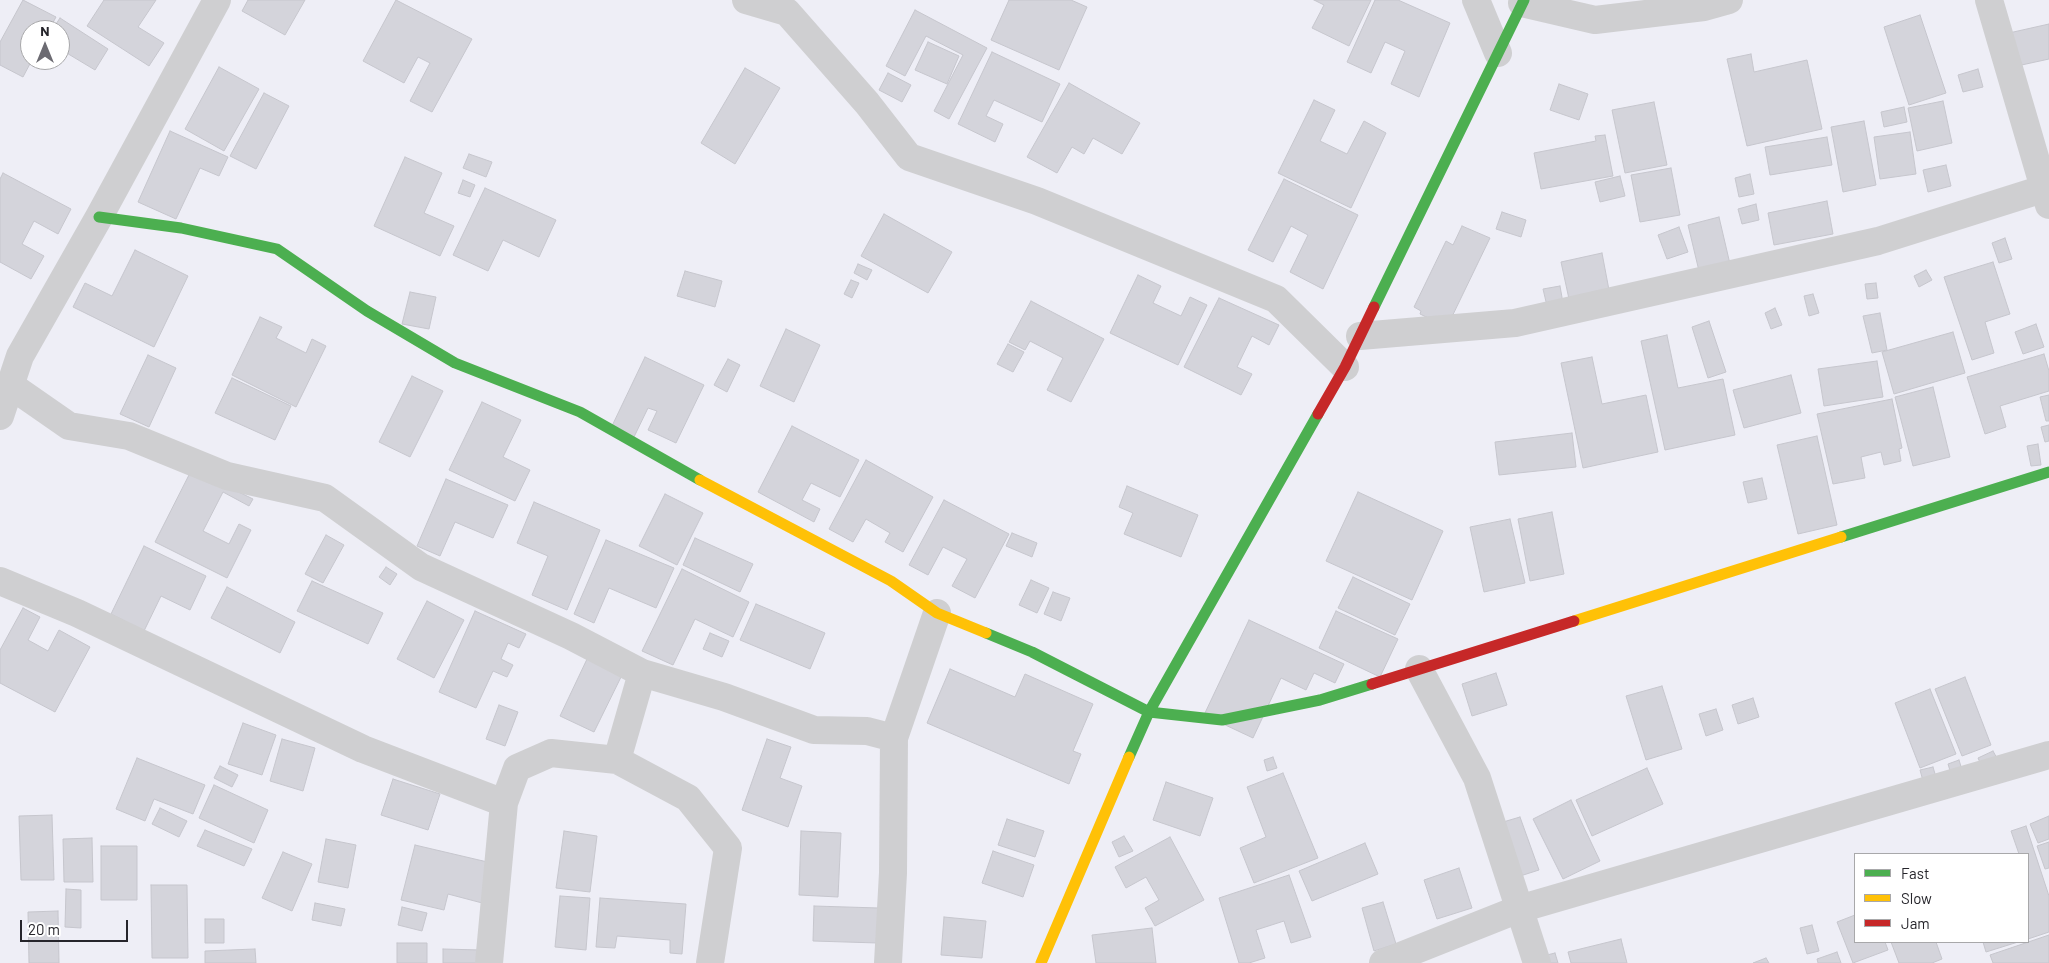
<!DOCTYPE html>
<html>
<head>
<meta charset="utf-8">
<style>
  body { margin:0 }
  #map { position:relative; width:2049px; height:963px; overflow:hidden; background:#eeeef6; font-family:Barlow,sans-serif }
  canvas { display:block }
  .legend { position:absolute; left:1854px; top:853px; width:175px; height:90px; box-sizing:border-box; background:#fff; border:1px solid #a8a8aa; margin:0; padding:6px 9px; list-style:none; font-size:15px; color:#26252b }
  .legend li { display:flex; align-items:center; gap:10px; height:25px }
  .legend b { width:25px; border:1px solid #a8a8aa }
  .north { position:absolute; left:20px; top:20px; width:50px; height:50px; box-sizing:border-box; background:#fff; border:1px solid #a8a8aa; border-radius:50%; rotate:0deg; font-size:14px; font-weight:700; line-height:20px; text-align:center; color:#26252b }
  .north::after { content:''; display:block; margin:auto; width:18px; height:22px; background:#6c6b72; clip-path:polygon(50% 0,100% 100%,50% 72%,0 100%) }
  .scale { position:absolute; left:20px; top:920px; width:108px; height:22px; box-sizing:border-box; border:2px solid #26252b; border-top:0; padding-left:6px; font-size:15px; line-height:18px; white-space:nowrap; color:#26252b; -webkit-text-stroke:4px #fff; paint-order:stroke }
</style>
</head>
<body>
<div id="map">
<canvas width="2049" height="963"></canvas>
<ul class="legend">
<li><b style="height:6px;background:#4caf50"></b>Fast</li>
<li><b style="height:6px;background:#ffc107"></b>Slow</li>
<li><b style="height:6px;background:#c62828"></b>Jam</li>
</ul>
<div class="north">N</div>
<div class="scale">20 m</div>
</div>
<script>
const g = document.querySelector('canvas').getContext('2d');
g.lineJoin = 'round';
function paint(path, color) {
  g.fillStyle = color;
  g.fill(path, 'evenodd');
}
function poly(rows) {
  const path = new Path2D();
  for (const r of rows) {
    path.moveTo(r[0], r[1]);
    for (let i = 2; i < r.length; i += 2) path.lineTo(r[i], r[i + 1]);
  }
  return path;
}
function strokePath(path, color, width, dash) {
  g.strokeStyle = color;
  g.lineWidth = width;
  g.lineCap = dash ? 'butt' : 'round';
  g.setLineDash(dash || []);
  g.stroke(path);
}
const building = poly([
  [23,0,56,17,49,30,30,30,30,60,32,60,23,77,0,65,0,42,23,0],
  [104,0,156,0,138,27,164,43,149,66,87,26,104,0],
  [248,0,305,0,285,35,242,11,248,0],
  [396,0,472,39,432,112,410,101,430,63,418,57,404,83,363,61,396,0],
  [1009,0,1071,0,1087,7,1059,70,991,40,1009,0],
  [1314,0,1371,0,1349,46,1312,28,1324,5,1314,0],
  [1375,0,1398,0,1450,23,1419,97,1391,84,1405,51,1385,42,1371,73,1347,62,1375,0],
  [915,10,987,48,949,119,934,111,963,55,926,36,905,76,886,66,915,10],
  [1920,15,1946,93,1909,105,1884,27,1920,15],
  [60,18,108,49,95,70,60,49,60,30,52,30,60,18],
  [2049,24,2049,59,2017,66,2009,33,2049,24],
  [928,42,959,56,947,84,915,70,928,42],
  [992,52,1060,84,1042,122,994,100,986,116,1003,124,995,142,958,124,992,52],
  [1751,54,1754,72,1807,60,1822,129,1747,146,1727,59,1751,54],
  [219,67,259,89,224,151,185,129,219,67],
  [745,68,780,88,735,164,701,143,745,68],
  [1978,69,1983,87,1963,92,1958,75,1978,69],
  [888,73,911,85,902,102,879,90,888,73],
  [1069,83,1140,123,1122,154,1093,138,1084,154,1072,147,1057,173,1027,157,1069,83],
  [1559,84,1588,94,1579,120,1550,110,1559,84],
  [264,93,289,106,256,169,230,156,264,93],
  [1314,100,1335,110,1320,141,1347,154,1364,121,1386,133,1351,208,1278,173,1314,100],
  [1943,101,1952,143,1917,151,1908,108,1943,101],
  [1654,102,1667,165,1625,173,1612,110,1654,102],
  [1904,107,1907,122,1884,127,1881,112,1904,107],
  [1864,121,1876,185,1843,192,1831,127,1864,121],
  [170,131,228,157,219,176,200,168,176,219,138,202,170,131],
  [1910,132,1916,174,1880,179,1874,137,1910,132],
  [1605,135,1613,176,1541,189,1534,153,1596,141,1595,136,1605,135],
  [1827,137,1832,165,1770,175,1765,147,1827,137],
  [469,154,492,162,486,177,463,168,469,154],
  [405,157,442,173,424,213,454,226,440,256,374,226,405,157],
  [1946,165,1951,186,1928,192,1923,170,1946,165],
  [1671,168,1680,215,1640,222,1631,175,1671,168],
  [3,173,71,209,58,234,34,221,22,244,44,256,31,279,0,262,0,179,3,173],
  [1750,174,1754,194,1739,197,1735,178,1750,174],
  [1620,176,1625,196,1600,202,1595,182,1620,176],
  [1284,179,1358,215,1323,289,1290,272,1308,235,1291,226,1273,262,1248,250,1284,179],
  [463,180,475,185,470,197,458,193,463,180],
  [485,188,556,220,539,257,503,240,488,271,453,255,485,188],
  [1827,201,1833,234,1774,245,1768,213,1827,201],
  [1756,204,1759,220,1742,224,1738,209,1756,204],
  [1502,212,1526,220,1521,237,1496,229,1502,212],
  [884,214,952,252,928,293,861,256,884,214],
  [1719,217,1730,264,1699,271,1688,225,1719,217],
  [1462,226,1490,238,1447,327,1420,314,1421,311,1414,307,1446,241,1453,245,1462,226],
  [1679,227,1688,252,1667,259,1658,235,1679,227],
  [2005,238,2012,259,1999,263,1992,243,2005,238],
  [135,250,188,276,154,347,73,307,85,283,112,296,135,250],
  [1602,253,1609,290,1569,299,1561,262,1602,253],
  [1993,262,2010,314,1985,322,1994,353,1972,360,1944,277,1993,262],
  [858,264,872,270,867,280,854,273,858,264],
  [1926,270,1932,280,1919,287,1914,276,1926,270],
  [685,271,722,281,715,307,677,296,685,271],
  [1138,275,1161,286,1153,303,1181,316,1190,297,1207,305,1178,365,1110,333,1138,275],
  [851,280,859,283,852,298,844,294,851,280],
  [1876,283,1878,298,1867,299,1865,284,1876,283],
  [1560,286,1563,303,1547,306,1543,289,1560,286],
  [410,292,436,297,429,329,402,324,410,292],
  [1813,294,1819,313,1809,316,1804,296,1813,294],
  [1219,298,1279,325,1269,345,1252,336,1237,367,1252,374,1241,395,1184,367,1219,298],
  [1031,301,1104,339,1071,402,1047,390,1063,358,1030,341,1025,350,1009,342,1031,301],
  [1775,308,1782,325,1771,329,1765,313,1775,308],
  [1880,313,1887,350,1872,353,1863,316,1880,313],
  [260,317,282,327,276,338,306,353,312,339,326,346,296,407,232,375,260,317],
  [1709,321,1726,372,1708,378,1692,327,1709,321],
  [2036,324,2044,347,2023,354,2015,332,2036,324],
  [786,329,820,345,794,402,760,386,786,329],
  [1953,332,1965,373,1894,394,1882,352,1953,332],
  [1667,335,1678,388,1723,379,1735,435,1665,450,1641,341,1667,335],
  [1008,344,1024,352,1013,372,997,364,1008,344],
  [2044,354,2049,371,2049,391,2000,406,2006,427,1985,434,1967,377,2044,354],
  [148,355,176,368,149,427,120,414,148,355],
  [645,357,704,385,676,443,648,430,657,411,648,408,633,439,611,428,645,357],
  [1592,357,1602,404,1646,395,1658,452,1583,468,1561,363,1592,357],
  [728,359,740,365,727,392,714,385,728,359],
  [1877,361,1883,397,1824,406,1818,369,1877,361],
  [1791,375,1801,413,1744,428,1733,390,1791,375],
  [412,376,443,391,410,457,379,442,412,376],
  [232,378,291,406,275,440,215,413,232,378],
  [1933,387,1950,457,1913,466,1895,397,1933,387],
  [2049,395,2049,421,2046,421,2040,397,2049,395],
  [1892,399,1902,448,1899,449,1901,461,1884,465,1881,452,1861,457,1865,478,1833,484,1817,414,1892,399],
  [482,402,521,420,503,457,530,470,515,501,449,470,482,402],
  [2049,425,2049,441,2045,442,2041,427,2049,425],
  [792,426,859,460,840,497,811,483,802,500,820,509,814,522,758,492,792,426],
  [1572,433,1576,467,1499,475,1495,442,1572,433],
  [1817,436,1837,525,1798,534,1777,445,1817,436],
  [2038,444,2041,465,2031,466,2027,446,2038,444],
  [866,460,933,497,903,552,885,542,890,533,866,519,853,542,829,529,866,460],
  [192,469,253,499,249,506,223,492,203,531,229,544,239,524,251,530,227,578,155,542,192,469],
  [1762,478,1767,499,1748,503,1743,482,1762,478],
  [446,479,508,505,493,538,455,522,440,556,417,546,446,479],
  [1127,486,1198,515,1181,557,1124,534,1133,513,1119,507,1127,486],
  [1358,492,1443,531,1412,600,1326,561,1358,492],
  [665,494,703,513,677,565,639,546,665,494],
  [944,500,1009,534,975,598,952,586,967,559,943,547,928,575,909,565,944,500],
  [534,502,600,530,567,610,532,595,548,556,517,543,534,502],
  [1552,512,1564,574,1530,581,1518,519,1552,512],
  [1510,519,1525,583,1484,592,1470,527,1510,519],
  [1012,533,1037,543,1032,557,1006,546,1012,533],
  [326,535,344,545,323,583,305,574,326,535],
  [695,538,753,564,740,592,683,565,695,538],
  [606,540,674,568,656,608,609,588,594,623,574,614,606,540],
  [144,546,206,576,190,610,161,596,144,631,111,614,144,546],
  [386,567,397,574,390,585,379,577,386,567],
  [682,569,749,602,733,637,695,619,673,665,642,651,682,569],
  [1353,577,1410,604,1395,635,1338,608,1353,577],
  [1031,580,1049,588,1037,613,1019,605,1031,580],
  [312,581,383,613,368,644,297,611,312,581],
  [227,587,295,622,280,653,211,618,227,587],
  [1053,592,1070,598,1061,621,1044,614,1053,592],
  [427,601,464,620,434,678,397,659,427,601],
  [756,604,825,633,810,669,740,640,756,604],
  [23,608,40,617,28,640,48,651,59,630,90,647,55,712,0,683,0,650,23,608],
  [475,611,526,634,519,648,508,643,501,659,513,665,507,677,493,671,476,708,439,692,475,611],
  [1336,611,1398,639,1380,677,1319,648,1336,611],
  [1249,620,1344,664,1335,683,1314,673,1306,690,1281,678,1253,738,1204,715,1249,620],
  [710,633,729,641,722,657,703,649,710,633],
  [588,657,623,673,594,732,560,716,588,657],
  [950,669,1015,697,1025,674,1093,704,1073,751,1081,754,1069,784,927,723,950,669],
  [1496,673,1507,705,1472,716,1462,684,1496,673],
  [1965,677,1991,745,1962,756,1935,689,1965,677],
  [1662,686,1682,749,1646,760,1626,696,1662,686],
  [1930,689,1956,754,1920,768,1895,703,1930,689],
  [1753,698,1759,717,1738,724,1732,705,1753,698],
  [499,705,518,712,505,746,486,739,499,705],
  [1716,709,1723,730,1706,736,1699,714,1716,709],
  [243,723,276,735,262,775,228,764,243,723],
  [282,739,315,748,303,791,270,781,282,739],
  [767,739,791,747,780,778,802,786,788,827,742,810,767,739],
  [1993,751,2003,769,1987,778,1978,758,1993,751],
  [1273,757,1277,768,1267,771,1264,760,1273,757],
  [137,758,205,785,193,814,154,799,145,821,116,809,137,758],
  [1959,760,1966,783,1955,787,1948,764,1959,760],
  [220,766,238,775,232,787,214,778,220,766],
  [1933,767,1938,784,1925,788,1920,770,1933,767],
  [1647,768,1663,804,1592,836,1576,800,1647,768],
  [1283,773,1318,858,1254,883,1240,848,1266,837,1247,787,1283,773],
  [393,779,440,794,428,830,381,815,393,779],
  [1166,782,1213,798,1200,836,1153,820,1166,782],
  [214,785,268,810,254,843,199,818,214,785],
  [1571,800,1600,861,1563,879,1533,819,1571,800],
  [160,808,187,821,179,837,152,824,160,808],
  [52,815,54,880,21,880,19,816,52,815],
  [2049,816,2049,839,2038,843,2030,824,2049,816],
  [1520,817,1539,870,1517,877,1483,828,1520,817],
  [1007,819,1044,831,1035,857,998,845,1007,819],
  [2026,826,2049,896,2049,932,2028,939,2028,854,2019,854,2011,831,2026,826],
  [205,830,252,849,244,866,197,846,205,830],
  [564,831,597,836,590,892,556,888,564,831],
  [801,831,841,833,838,897,799,895,801,831],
  [1124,836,1133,851,1119,857,1112,842,1124,836],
  [1170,837,1204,900,1155,926,1145,908,1159,900,1146,877,1126,888,1115,867,1170,837],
  [92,838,93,882,64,882,63,839,92,838],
  [326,839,356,845,348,888,318,882,326,839],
  [2049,842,2049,868,2045,869,2037,846,2049,842],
  [1365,843,1378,874,1312,901,1299,871,1365,843],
  [415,845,496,864,486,904,448,894,444,910,401,900,415,845],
  [101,846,137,846,137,900,101,900,101,846],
  [993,851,1034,865,1023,897,982,883,993,851],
  [283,852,312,864,292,911,262,898,283,852],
  [1459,868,1472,908,1437,919,1424,880,1459,868],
  [1289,875,1311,937,1291,943,1284,921,1256,930,1265,958,1249,963,1239,963,1219,898,1289,875],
  [151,885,187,885,188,958,152,958,151,885],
  [66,889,81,890,81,928,65,927,66,889],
  [560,896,590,898,586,950,555,947,560,896],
  [600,898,686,904,682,954,670,953,670,940,617,936,615,948,596,947,600,898],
  [1383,902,1396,944,1374,951,1362,908,1383,902],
  [315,903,345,909,341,926,312,920,315,903],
  [814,906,879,908,878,943,813,941,814,906],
  [402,907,427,913,422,931,398,925,402,907],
  [58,911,59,963,29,963,28,912,58,911],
  [1855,915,1855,942,1885,942,1888,950,1853,963,1837,922,1855,915],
  [944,917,986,921,982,958,941,955,944,917],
  [205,919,224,919,224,943,205,943,205,919],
  [1812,925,1819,951,1807,954,1800,928,1812,925],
  [1152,928,1156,963,1096,963,1092,935,1152,928],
  [2049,935,2049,963,1993,963,1990,955,2049,935],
  [1621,939,1627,963,1571,963,1568,952,1621,939],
  [1891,942,1936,942,1942,959,1932,963,1899,963,1891,942],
  [1983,942,2018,942,1986,952,1983,942],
  [397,943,427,943,427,963,397,963,397,943],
  [255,949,256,963,205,963,205,951,255,949],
  [443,949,481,950,481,963,443,963,443,949],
  [1837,952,1841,963,1818,963,1817,959,1837,952],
  [1555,953,1558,963,1545,963,1543,956,1555,953],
  [1766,958,1769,963,1753,963,1766,958]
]);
paint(building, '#d4d4db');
strokePath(building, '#c6c6cd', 1);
strokePath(poly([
  [746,0,787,12,867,103,909,157,1037,201,1276,299,1345,367],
  [1476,0,1498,53],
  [1989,0,2049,205],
  [1522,3,1595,20,1704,7,1729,0],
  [1360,336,1515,323,1878,241,2049,187],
  [10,385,69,426,129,436,227,476,325,498,421,567,571,636,642,673,724,697,814,730,867,731,894,738],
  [0,416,20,356,99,217,217,0],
  [0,581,77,613,363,749,504,803,517,768,551,753,617,760,688,798,728,848,710,963],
  [1419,669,1477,778,1537,963],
  [617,760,642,673],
  [489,963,504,803],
  [888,963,893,873,894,738,937,613],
  [1383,963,1519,909,2049,755]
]), '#cfcfd1', 28);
strokePath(poly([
  [99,217,181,228,277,249,367,311,455,363,580,412,700,480],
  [1374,307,1524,0],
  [1841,537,2049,472],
  [986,633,1032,652,1149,712,1222,720,1320,700,1372,684],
  [1129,757,1149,712,1318,414]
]), '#4caf50', 11);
strokePath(poly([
  [700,480,891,581,937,613,986,633],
  [1574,621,1841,537],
  [1041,963,1129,757]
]), '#ffc107', 11);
strokePath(poly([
  [1318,414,1345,367,1374,307],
  [1372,684,1574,621]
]), '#c62828', 11);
</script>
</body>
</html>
